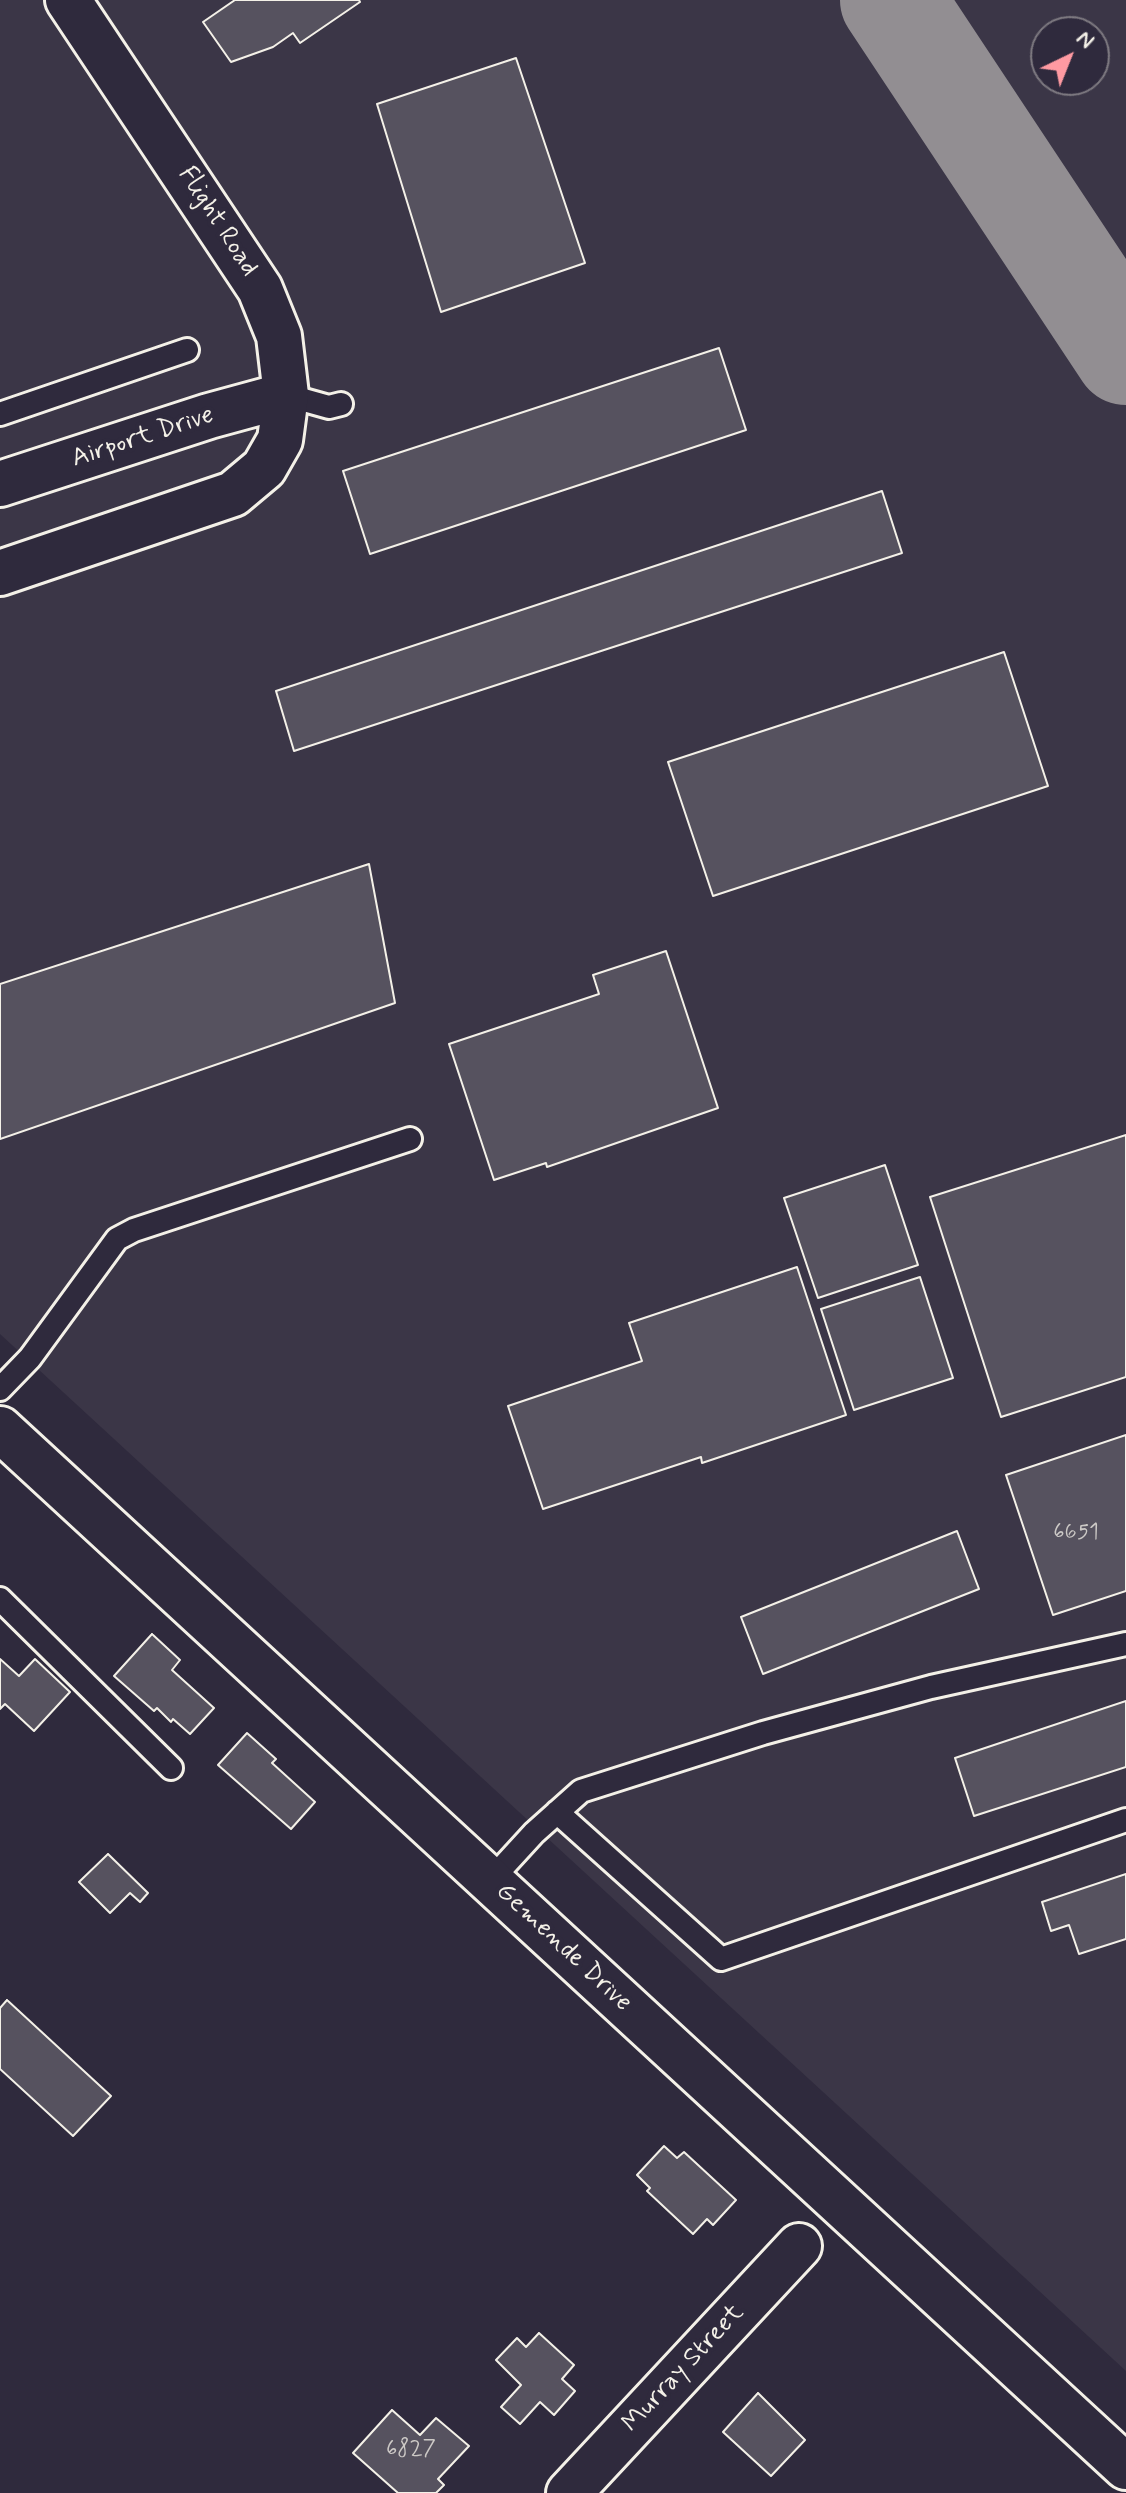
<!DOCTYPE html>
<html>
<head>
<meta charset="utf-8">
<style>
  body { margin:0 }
  #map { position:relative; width:1126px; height:2493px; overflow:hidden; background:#2f2a3d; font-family:Mynerve,sans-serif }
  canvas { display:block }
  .north { position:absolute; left:1030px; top:16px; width:80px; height:80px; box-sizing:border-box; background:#2f2a3d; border:2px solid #7e7a81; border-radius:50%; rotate:43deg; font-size:22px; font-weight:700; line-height:32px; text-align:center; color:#f4f1e8 }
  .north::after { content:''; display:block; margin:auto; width:28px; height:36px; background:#ff9aa2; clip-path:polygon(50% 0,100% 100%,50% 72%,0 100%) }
</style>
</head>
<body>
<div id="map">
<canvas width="1126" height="2493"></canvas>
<div class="north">N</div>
</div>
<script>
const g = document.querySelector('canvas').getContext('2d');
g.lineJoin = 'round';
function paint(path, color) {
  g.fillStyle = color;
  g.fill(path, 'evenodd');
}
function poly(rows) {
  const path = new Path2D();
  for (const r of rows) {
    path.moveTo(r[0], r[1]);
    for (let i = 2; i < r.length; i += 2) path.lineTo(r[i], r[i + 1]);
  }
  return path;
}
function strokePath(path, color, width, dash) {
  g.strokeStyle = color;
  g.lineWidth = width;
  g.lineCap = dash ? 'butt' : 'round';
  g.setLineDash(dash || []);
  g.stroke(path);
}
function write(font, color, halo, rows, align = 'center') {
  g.font = font + ' Mynerve,sans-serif';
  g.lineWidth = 8;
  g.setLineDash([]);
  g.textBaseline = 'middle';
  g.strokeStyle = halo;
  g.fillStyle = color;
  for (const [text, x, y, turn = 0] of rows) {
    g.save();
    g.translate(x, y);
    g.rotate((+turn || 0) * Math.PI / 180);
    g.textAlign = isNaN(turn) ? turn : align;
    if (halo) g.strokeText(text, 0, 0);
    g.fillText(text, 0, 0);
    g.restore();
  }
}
paint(poly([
  [0,0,1126,0,1126,2371,0,1334],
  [1046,32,1094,32,1094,80,1046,80]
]), '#3b3647');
strokePath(poly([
  [892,0,1126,353]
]), '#928e92', 104);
const building = poly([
  [235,0,359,0,360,2,300,43,293,33,273,47,231,62,203,22,235,0],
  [516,58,585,263,441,312,377,104,516,58],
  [719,348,746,430,370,554,343,471,719,348],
  [882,491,902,553,294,751,276,691,882,491],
  [1004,652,1048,786,713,896,668,762,1004,652],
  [369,864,395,1003,0,1139,0,984,369,864],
  [666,951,718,1108,547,1167,546,1163,494,1180,449,1044,599,994,593,975,666,951],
  [1126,1135,1126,1377,1001,1417,930,1197,1126,1135],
  [885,1165,918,1265,818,1298,784,1198,885,1165],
  [797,1267,846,1415,702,1463,701,1457,543,1509,508,1406,642,1361,629,1323,797,1267],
  [920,1277,953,1378,854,1410,821,1309,920,1277],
  [1126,1435,1126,1591,1053,1615,1006,1475,1126,1435],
  [957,1531,979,1589,763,1674,741,1617,957,1531],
  [152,1634,180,1660,172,1670,214,1708,190,1734,173,1719,171,1722,157,1708,154,1711,114,1676,152,1634],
  [0,1659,19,1676,35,1659,70,1692,34,1731,5,1704,0,1709,0,1659],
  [1126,1701,1126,1767,974,1816,955,1758,1126,1701],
  [247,1733,276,1759,272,1763,315,1802,291,1829,218,1765,247,1733],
  [108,1854,148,1893,140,1902,130,1893,110,1913,79,1882,108,1854],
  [1126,1874,1126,1939,1079,1954,1069,1925,1051,1931,1042,1902,1126,1874],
  [7,2000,111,2096,73,2136,0,2069,0,2008,7,2000],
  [664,2146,677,2158,684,2152,736,2200,713,2225,707,2219,693,2234,647,2191,650,2188,637,2175,664,2146],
  [539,2333,574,2365,562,2379,575,2391,554,2415,540,2402,520,2424,501,2407,521,2385,496,2360,517,2338,526,2347,539,2333],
  [758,2393,805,2440,771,2476,723,2432,758,2393],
  [392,2410,420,2435,436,2418,469,2446,438,2479,444,2485,436,2493,398,2493,353,2453,392,2410]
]);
paint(building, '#56525f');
strokePath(building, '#f4f1e8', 2);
const service = poly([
  [286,395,329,407,341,404],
  [0,414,187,350],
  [0,1389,30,1358,117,1239,134,1230,410,1139],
  [0,1599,171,1768],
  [557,1812,721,1959,1126,1820],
  [490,1881,534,1833,581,1791,763,1733,931,1687,1126,1644]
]);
const minor = poly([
  [0,484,209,416,286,395],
  [0,573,233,494,264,468,280,440,286,395,279,336,260,289,68,0],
  [0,1429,1126,2467],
  [569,2493,799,2246]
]);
strokePath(service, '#f4f1e8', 28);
strokePath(minor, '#f4f1e8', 50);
strokePath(service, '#2f2a3d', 22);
strokePath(minor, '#2f2a3d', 44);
write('22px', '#ccc9c6', null, [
  ["6651",1076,1533],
  ["6827",411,2450]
]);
write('26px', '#f4f1e8', '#2f2a3d', [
  ["Flight Road",217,222,57],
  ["Airport Drive",143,438,-18],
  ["Gemende Drive",563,1948,43],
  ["Murray Street",684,2369,-47]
]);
</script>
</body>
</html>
